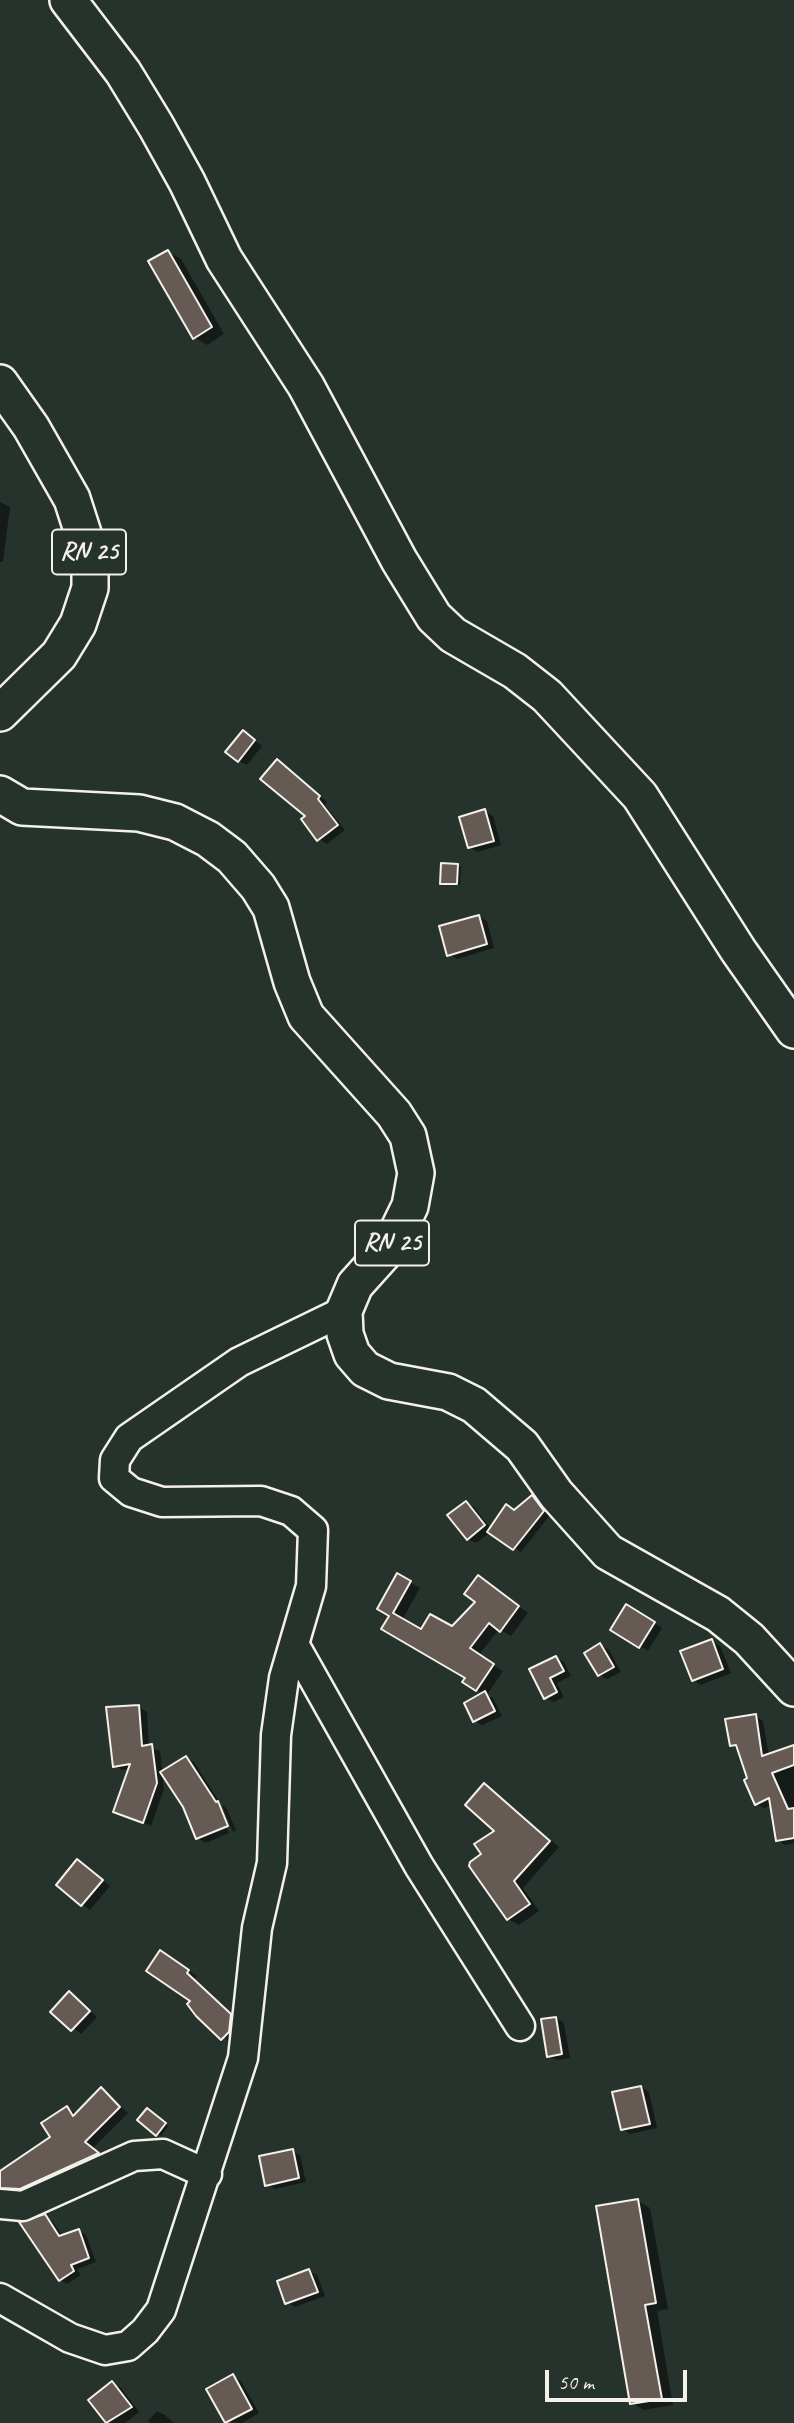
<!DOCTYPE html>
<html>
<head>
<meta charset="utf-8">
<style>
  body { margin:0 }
  #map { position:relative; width:794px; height:2423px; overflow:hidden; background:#26332d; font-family:Caveat,sans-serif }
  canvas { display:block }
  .scale { position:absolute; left:545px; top:2370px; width:142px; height:32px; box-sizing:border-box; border:4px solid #f4f1e8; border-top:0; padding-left:9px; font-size:21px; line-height:24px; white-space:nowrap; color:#f4f1e8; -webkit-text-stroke:5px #26332d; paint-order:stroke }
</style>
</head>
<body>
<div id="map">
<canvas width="794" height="2423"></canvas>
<div class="scale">50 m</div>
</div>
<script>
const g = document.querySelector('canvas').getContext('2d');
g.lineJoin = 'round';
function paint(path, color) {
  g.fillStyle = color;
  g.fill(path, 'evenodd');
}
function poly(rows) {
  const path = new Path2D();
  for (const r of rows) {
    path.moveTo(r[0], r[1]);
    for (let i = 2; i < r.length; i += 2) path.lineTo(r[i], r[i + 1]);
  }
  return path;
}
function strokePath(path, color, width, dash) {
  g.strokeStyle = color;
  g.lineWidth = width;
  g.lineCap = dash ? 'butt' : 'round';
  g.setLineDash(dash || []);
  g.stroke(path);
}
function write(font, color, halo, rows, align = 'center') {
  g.font = font + ' Caveat,sans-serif';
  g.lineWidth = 6;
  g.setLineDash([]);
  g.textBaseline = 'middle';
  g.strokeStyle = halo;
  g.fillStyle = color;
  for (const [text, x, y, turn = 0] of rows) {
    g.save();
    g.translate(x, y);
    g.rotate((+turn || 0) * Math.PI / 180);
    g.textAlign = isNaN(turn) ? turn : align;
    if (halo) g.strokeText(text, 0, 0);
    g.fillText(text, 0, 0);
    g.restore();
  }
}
paint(poly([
  [168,252,181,259,224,334,207,345,194,337],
  [0,502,10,507,3,562,0,562],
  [243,732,262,746,247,765,239,761],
  [278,761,327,802,325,805,345,830,327,844,319,839],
  [485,811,493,816,501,845,477,852,469,847],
  [457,865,461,867,460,885,442,883],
  [479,916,487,921,494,948,457,959,449,954],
  [532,1497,550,1515,521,1552,491,1532,476,1543,468,1539,466,1503,474,1507,491,1529],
  [398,1575,420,1588,402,1620,422,1631,452,1628,477,1602,479,1577,528,1613,511,1636,499,1629,479,1655,503,1671,487,1695,493,1698,502,1716,482,1725,474,1720,484,1694,464,1681,467,1677,391,1615],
  [626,1606,662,1628,648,1651,613,1629],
  [712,1641,720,1646,731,1673,701,1685,693,1680],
  [600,1645,609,1650,621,1672,607,1679,599,1675],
  [556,1658,564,1662,571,1676,557,1683,564,1697,554,1702,545,1698,531,1670],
  [139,1707,147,1712,149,1747,160,1751,164,1789,151,1826,115,1811,130,1769,122,1770,114,1766],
  [755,1716,763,1721,769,1756,794,1747,794,1843,785,1845,777,1840,772,1805,764,1808,756,1804,740,1750,731,1745],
  [186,1758,194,1762,220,1803,217,1803,229,1833,206,1843,197,1838],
  [484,1785,559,1847,523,1888,539,1911,519,1925,508,1919,483,1855,497,1831],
  [222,1805,226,1808,236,1830,233,1832],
  [78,1861,110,1886,90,1910,58,1885],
  [168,1957,197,1976,194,1979,239,2020,231,2044,190,2004,193,2000],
  [69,1993,97,2017,81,2034,53,2012],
  [556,2018,564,2023,570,2058,557,2060,548,2056],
  [641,2087,649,2092,657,2128,630,2134,622,2129],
  [101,2089,128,2113,93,2148,107,2159,31,2193,9,2192,0,2187,0,2173,52,2137,67,2108,77,2114],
  [150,2112,168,2126,161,2136,157,2134],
  [292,2151,300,2155,306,2182,275,2189,267,2184],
  [638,2201,650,2208,668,2309,657,2311,673,2405,644,2410,632,2403],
  [45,2216,52,2221,63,2236,79,2231,86,2235,96,2262,77,2269,81,2275,67,2284,60,2280],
  [309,2271,317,2275,325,2296,295,2307,287,2302],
  [233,2376,241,2381,259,2413,242,2423,227,2422,209,2390],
  [112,2383,121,2388,139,2412,125,2423,109,2423,91,2400],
  [157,2411,165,2415,174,2423,151,2423,148,2421]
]), '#0007');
const building = poly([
  [168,250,212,327,193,339,148,261,168,250],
  [243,730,255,740,238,762,225,752,243,730],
  [277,759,320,796,318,799,338,825,317,841,301,819,305,816,260,779,277,759],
  [485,809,494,841,468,848,459,817,485,809],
  [441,863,458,864,457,884,440,884,441,863],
  [479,915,487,944,447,956,439,926,479,915],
  [532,1495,544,1511,513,1550,487,1532,506,1504,514,1510,532,1495],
  [466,1501,485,1525,467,1540,447,1515,466,1501],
  [397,1573,411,1581,393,1613,421,1629,430,1614,452,1626,475,1602,464,1594,478,1575,519,1606,500,1632,489,1623,470,1648,494,1664,476,1691,462,1682,465,1678,381,1629,389,1616,377,1609,397,1573],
  [626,1604,655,1622,639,1648,610,1630,626,1604],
  [712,1639,723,1669,692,1681,680,1651,712,1639],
  [600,1643,614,1667,598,1676,584,1653,600,1643],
  [556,1656,564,1671,550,1678,557,1692,544,1699,529,1669,556,1656],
  [485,1691,495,1711,473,1722,464,1703,485,1691],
  [139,1705,142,1746,152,1744,157,1783,143,1823,113,1812,130,1764,113,1767,106,1707,139,1705],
  [756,1714,762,1756,794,1745,794,1765,772,1773,788,1809,794,1808,794,1838,776,1841,769,1798,755,1805,744,1780,747,1778,736,1745,730,1746,725,1719,756,1714],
  [186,1756,216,1802,218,1801,228,1826,196,1839,183,1807,160,1772,186,1756],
  [484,1783,550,1841,514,1881,530,1904,507,1920,469,1866,470,1862,481,1854,474,1844,494,1831,465,1805,484,1783],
  [77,1859,103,1880,81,1906,56,1885,77,1859],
  [160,1950,189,1970,187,1973,231,2014,229,2032,221,2040,196,2016,187,2004,190,2001,146,1971,160,1950],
  [69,1991,90,2011,71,2031,50,2012,69,1991],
  [556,2017,562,2054,547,2057,541,2019,556,2017],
  [641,2086,650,2124,621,2130,612,2092,641,2086],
  [101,2087,120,2107,85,2142,99,2153,20,2189,0,2188,0,2171,50,2137,41,2123,67,2106,73,2116,101,2087],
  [147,2108,166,2123,156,2136,137,2120,147,2108],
  [293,2149,299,2178,265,2186,259,2156,293,2149],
  [638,2199,656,2303,645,2305,662,2399,630,2404,596,2206,638,2199],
  [45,2214,59,2236,79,2229,89,2258,71,2265,74,2271,59,2281,19,2222,45,2214],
  [309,2269,318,2292,285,2304,277,2281,309,2269],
  [233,2374,252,2409,225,2423,206,2389,233,2374],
  [112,2381,132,2407,106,2423,88,2400,112,2381]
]);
paint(building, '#665a55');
strokePath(building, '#f4f1e8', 2);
const minor = poly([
  [294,1644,419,1866,520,2026],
  [0,2204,23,2206,134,2156,163,2154,207,2174],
  [0,2298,70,2338,105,2350,128,2346,145,2331,161,2310,243,2058,257,1928,272,1863,276,1735,284,1678,311,1586,313,1530,291,1511,261,1501,162,1502,131,1492,114,1478,115,1460,129,1438,239,1362,344,1311]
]);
const major = poly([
  [68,0,123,72,156,126,187,182,224,259,306,386,399,560,434,617,453,635,515,671,547,696,640,796,738,950,794,1030],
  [0,383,31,427,72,499,90,555,90,588,78,624,59,655,0,713],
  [0,794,22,807,139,813,175,822,208,839,232,857,258,887,271,908,292,982,306,1016,394,1114,408,1136,416,1173,410,1206,391,1245,355,1285,344,1311,345,1334,352,1354,365,1369,389,1381,448,1392,474,1405,522,1446,556,1494,608,1552,718,1614,749,1639,794,1688]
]);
strokePath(minor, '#f4f1e8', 33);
strokePath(major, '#f4f1e8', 40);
strokePath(minor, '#26332d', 28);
strokePath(major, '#26332d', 35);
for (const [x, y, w] of [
  [89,552,74],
  [392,1243,74]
]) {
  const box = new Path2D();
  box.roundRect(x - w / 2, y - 22.5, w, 45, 5);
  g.fillStyle = '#26332d';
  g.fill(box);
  strokePath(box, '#f4f1e8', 2);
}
write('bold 26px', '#f4f1e8', null, [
  ["RN 25",89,552],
  ["RN 25",392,1243]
]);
</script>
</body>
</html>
